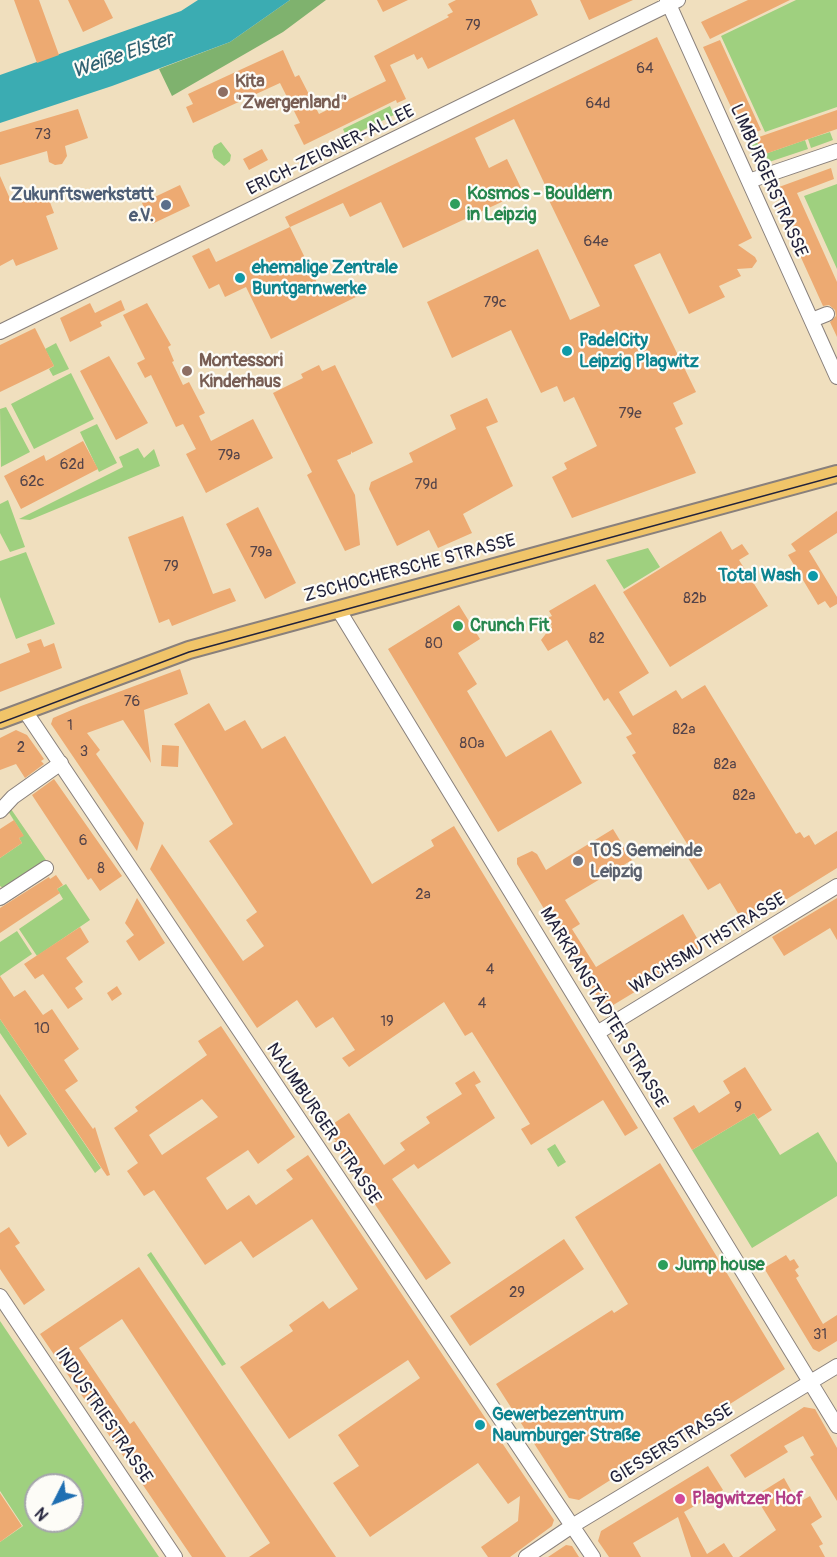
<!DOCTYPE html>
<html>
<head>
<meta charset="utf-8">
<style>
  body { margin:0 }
  #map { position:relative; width:837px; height:1557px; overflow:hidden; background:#f0dfbe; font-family:Pangolin,sans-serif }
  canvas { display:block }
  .north { position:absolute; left:24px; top:1473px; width:60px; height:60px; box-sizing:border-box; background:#fdfcf7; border:2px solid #a5a5ac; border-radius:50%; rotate:228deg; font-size:16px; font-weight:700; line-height:24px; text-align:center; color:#22223b }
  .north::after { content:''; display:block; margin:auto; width:21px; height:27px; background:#1f6fb2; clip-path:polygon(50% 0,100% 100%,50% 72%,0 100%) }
</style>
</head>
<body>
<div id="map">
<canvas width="837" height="1557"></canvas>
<div class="north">N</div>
</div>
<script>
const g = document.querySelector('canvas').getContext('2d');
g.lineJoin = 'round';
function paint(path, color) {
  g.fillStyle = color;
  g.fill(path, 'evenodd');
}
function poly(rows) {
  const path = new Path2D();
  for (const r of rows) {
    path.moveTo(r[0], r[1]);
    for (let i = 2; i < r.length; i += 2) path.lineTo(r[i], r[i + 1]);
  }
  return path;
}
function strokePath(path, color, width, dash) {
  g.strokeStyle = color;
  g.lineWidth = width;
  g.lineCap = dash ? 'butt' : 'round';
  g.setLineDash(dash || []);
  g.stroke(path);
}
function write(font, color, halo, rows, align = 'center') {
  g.font = font + ' Pangolin,sans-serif';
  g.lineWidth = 4.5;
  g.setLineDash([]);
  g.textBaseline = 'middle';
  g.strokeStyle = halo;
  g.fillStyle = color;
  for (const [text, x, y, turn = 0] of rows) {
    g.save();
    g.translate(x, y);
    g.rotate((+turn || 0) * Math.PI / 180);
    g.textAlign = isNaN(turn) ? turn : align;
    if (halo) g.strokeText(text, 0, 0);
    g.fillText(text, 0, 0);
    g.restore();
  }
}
paint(poly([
  [796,0,837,0,837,107,765,132,721,36],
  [390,106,394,115,347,138,343,129],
  [830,132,833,140,811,148,808,139],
  [754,133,762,155,805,140,808,149,757,166,745,137],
  [221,142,231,155,230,161,224,166,214,158,212,151,214,146],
  [837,184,837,269,804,196],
  [56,343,69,369,53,376,49,369,54,366,45,349],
  [71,373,94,419,34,449,11,404],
  [6,407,30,452,1,467,0,409],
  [97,424,117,463,99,472,80,432],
  [138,448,144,458,154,449,160,466,30,520,19,519,123,467,119,457],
  [8,500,25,547,10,552,0,533,0,504],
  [648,548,660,567,624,589,606,560],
  [26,552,55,624,16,639,0,597,0,561],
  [11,809,48,863,3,888,0,886,0,858,22,843,19,838,23,835,8,811],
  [66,884,90,920,37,956,19,929,63,899,57,889],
  [17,931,32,954,0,976,0,942],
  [0,1019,101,1168,95,1173,0,1033],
  [754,1113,780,1155,818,1132,837,1163,837,1196,752,1248,692,1150],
  [555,1144,566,1162,558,1167,547,1149],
  [151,1252,226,1364,222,1366,147,1255],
  [0,1321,159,1557,0,1557,0,1542,23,1526,0,1491],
  [36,1485,72,1485,72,1521,36,1521]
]), '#9fd07f');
paint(poly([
  [290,0,326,0,283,32,172,96,159,69,230,42]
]), '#7fb26e');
paint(poly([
  [198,0,290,0,230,42,112,86,0,123,0,75,181,11]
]), '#3bacb2');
paint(poly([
  [14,0,39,0,59,55,37,63],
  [68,0,104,0,113,18,83,32],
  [377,0,408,0,383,12],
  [456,0,531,0,538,15,428,69,422,57,417,60,414,54,390,65,406,99,397,103,396,100,304,145,294,125,300,123,280,83,193,123,186,107,193,104,188,94,283,50,295,77,299,75,319,114,386,81,374,56,449,17,447,15,453,12,448,4],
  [580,0,633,0,589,20],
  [748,0,790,0,710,39,701,22],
  [657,37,752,238,738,245,755,257,757,261,752,268,737,269,741,276,719,286,725,297,689,314,660,253,634,265,696,392,673,403,683,424,675,428,696,473,572,518,552,477,567,469,564,463,597,446,574,397,564,402,557,386,541,393,511,330,452,358,427,302,538,249,570,320,600,306,543,188,546,187,514,119,475,138,489,168,507,159,523,192,403,248,381,202,350,217,343,203,290,227,285,217],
  [720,40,761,130,745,137,703,47],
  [78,109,88,138,65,146,67,156,62,164,55,165,49,162,47,151,0,165,0,132],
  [837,110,837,129,762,155,756,138],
  [262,149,268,160,249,170,243,159],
  [831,168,834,179,797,193,837,282,837,337,830,322,836,316,835,310,829,305,823,306,778,207,784,204,779,187],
  [0,176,11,201,45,189,54,213,46,216,58,249,16,266,13,259,0,266],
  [180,185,190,206,152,224,142,203],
  [290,227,323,295,352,280,360,295,271,339,246,287,225,297,219,284,209,289,192,256,209,248,216,262],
  [121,300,125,310,100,322,102,326,70,342,60,318,90,303,95,313],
  [147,303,171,345,168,347,174,361,172,362,183,385,189,382,205,413,199,416,211,441,253,419,273,458,206,493,186,454,196,449,183,424,176,427,151,375,145,378,137,363,145,359,123,315],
  [35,328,54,366,0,392,0,345],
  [109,356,148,423,116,440,80,371],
  [319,365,322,371,335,365,373,443,352,453,351,451,351,454,337,460,355,495,360,545,345,551,307,475,312,472,273,393,303,378,301,374],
  [487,398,498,422,486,427,513,486,463,514,472,533,438,548,429,530,397,546,369,489,371,482,413,462,409,453,456,429,450,415],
  [83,441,98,469,21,509,4,476,44,455,46,461],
  [258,507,296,583,265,599,226,524],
  [837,511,837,533,809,551,837,597,837,604,830,608,825,601,818,605,788,555,796,551,791,544],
  [183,516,213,594,230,588,236,601,172,626,169,619,159,623,128,537],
  [721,531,732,550,742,544,749,554,739,560,768,606,670,667,623,592],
  [595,584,649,673,619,692,633,716,676,690,682,699,705,685,796,834,800,832,804,838,809,835,815,845,837,831,837,868,745,925,720,883,708,890,688,858,694,855,632,755,636,753,626,737,632,734,608,698,604,701,567,640,548,651,541,640,552,626,547,618,552,616,549,611],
  [459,605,480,639,458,653,477,684,467,691,506,757,551,730,582,783,498,832,388,649],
  [41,639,44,647,54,643,62,668,0,692,0,664,30,652,27,644],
  [180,669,188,694,144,710,151,763,123,720,87,733,100,750,96,754,144,823,137,851,51,724,53,718,81,706],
  [209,703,225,731,245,720,262,749,285,736,372,884,434,846,431,840,454,826,638,1128,625,1136,603,1100,531,1145,521,1129,530,1124,472,1032,465,1036,444,1002,349,1067,342,1058,355,1050,333,1017,316,1028,297,1000,257,1028,150,869,162,844,243,961,264,946,246,920,257,912,209,841,233,824,174,724],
  [16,730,27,735,44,759,41,761,44,764,25,778,16,764,0,770,0,738],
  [162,745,179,746,178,767,161,766],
  [54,779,122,876,100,891,91,878,88,880,32,795],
  [14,820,24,836,19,838,22,843,0,858,0,829],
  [613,829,632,860,565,900,580,924,572,929,596,967,683,914,704,950,605,1010,517,864,517,858,532,851,537,854,546,870],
  [56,875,63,885,57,889,60,893,0,933,0,908,49,877,50,879],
  [137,898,165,943,139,961,126,941,134,935,125,923],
  [837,898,837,940,830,928,784,956,772,937],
  [80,927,89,942,66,958,83,982,75,988,83,999,68,1009,43,974,35,979,24,964],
  [0,976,14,997,25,990,43,1015,52,1009,79,1049,64,1060,78,1081,65,1090,93,1129,95,1127,110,1175,107,1176,0,1019],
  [117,986,122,994,112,1001,107,993],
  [221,1026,295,1137,258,1164,248,1150,206,1178,227,1210,249,1195,256,1205,293,1179,286,1170,308,1155,554,1520,552,1526,510,1557,488,1557,481,1547,518,1521,520,1496,508,1504,478,1463,370,1537,333,1483,359,1466,338,1435,420,1378,408,1360,289,1439,240,1367,293,1331,289,1325,323,1301,329,1309,358,1289,312,1219,253,1258,241,1241,205,1265,154,1190,144,1196,127,1171,138,1163,114,1128,138,1111,135,1107,207,1055,198,1041],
  [202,1099,218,1117,162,1155,149,1135],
  [745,1067,772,1110,758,1119,754,1113,692,1150,673,1118,694,1105,699,1113,730,1093,723,1081],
  [474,1071,481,1082,475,1085,495,1118,418,1169,414,1164,392,1179,451,1263,426,1280,333,1142,336,1141,327,1128,349,1113,384,1165,405,1150,400,1143,430,1123,426,1117,462,1094,455,1083],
  [0,1094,27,1134,8,1147,0,1134],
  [660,1163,785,1369,579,1500,569,1498,496,1384,612,1310,614,1313,628,1304,575,1217],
  [9,1227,20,1243,15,1246,45,1290,24,1305,0,1269,0,1233],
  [564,1239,584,1269,470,1346,450,1316],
  [786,1255,790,1261,794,1259,799,1267,795,1270,799,1276,796,1278,823,1324,837,1315,837,1341,819,1352,813,1349,764,1268],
  [139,1267,157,1294,336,1557,249,1557,270,1543,122,1319,79,1348,130,1424,134,1421,226,1557,192,1557,40,1334],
  [804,1407,815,1409,837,1448,837,1501,810,1457,814,1455,803,1436,784,1446,788,1452,745,1478,730,1455],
  [708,1466,723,1490,717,1494,718,1496,707,1503,705,1500,684,1512,707,1554,724,1543,733,1557,691,1557,678,1517,633,1543,641,1557,609,1557,598,1541,601,1531],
  [784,1478,798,1503,810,1496,822,1517,811,1524,823,1544,819,1546,825,1557,739,1557,776,1530,755,1496],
  [0,1493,22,1526,0,1542],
  [566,1545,572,1546,579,1557,548,1557]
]), '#edaa72');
const minor = poly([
  [667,0,837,377],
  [749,181,837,151],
  [812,320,827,314],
  [0,332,678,0],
  [338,609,837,1426],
  [25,711,593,1557],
  [0,811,13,797,61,763],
  [0,898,46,868],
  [597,1033,837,886],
  [0,1296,175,1557],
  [526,1557,572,1526,837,1366]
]);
const major = poly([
  [0,720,189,650,837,474]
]);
strokePath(minor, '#89807c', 16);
strokePath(major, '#89807c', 20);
strokePath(minor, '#fff', 14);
strokePath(major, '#f0c469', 16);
strokePath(poly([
  [0,723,189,652,837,476]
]), '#22223b', 1.5);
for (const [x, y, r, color] of [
  [223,92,6,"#8d6e63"],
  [455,204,6,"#2e9e5b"],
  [166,205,6,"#5c6f8a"],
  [240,278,6,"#0f9aa8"],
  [567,351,6,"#0f9aa8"],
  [187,371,6,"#8d6e63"],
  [813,576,6,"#0f9aa8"],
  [458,626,6,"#2e9e5b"],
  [578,861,6,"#6b7280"],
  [663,1265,6,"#2e9e5b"],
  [480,1425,6,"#0f9aa8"],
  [680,1499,6,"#d1479c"]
]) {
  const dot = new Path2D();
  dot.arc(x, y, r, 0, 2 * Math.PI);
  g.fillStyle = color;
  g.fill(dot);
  strokePath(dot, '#fdfcf7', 2);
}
write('15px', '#554449', null, [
  ["79",473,26],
  ["64",645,69],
  ["64d",598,104],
  ["73",43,135],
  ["64e",596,242],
  ["79c",495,303],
  ["79e",630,414],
  ["79a",229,456],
  ["62d",72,465],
  ["62c",32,482],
  ["79d",426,485],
  ["79a",261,553],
  ["79",171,567],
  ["82b",695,599],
  ["82",597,639],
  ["80",434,644],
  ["76",132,702],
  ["1",70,726],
  ["82a",684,730],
  ["80a",472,744],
  ["2",21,748],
  ["3",84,752],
  ["82a",725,765],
  ["82a",744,796],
  ["6",83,841],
  ["8",101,869],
  ["2a",423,895],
  ["4",490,970],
  ["4",482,1004],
  ["19",387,1022],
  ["10",42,1029],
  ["9",738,1108],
  ["29",517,1293],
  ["31",820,1335]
]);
write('bold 18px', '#785e54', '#fdfcf7', [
  ["Kita",235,82],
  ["\"Zwergenland\"",235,103],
  ["Montessori",199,361],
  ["Kinderhaus",199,382]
], 'left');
write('18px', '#22223b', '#fdfcf7', [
  ["ERICH-ZEIGNER-ALLEE",331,151,-26],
  ["LIMBURGERSTRASSE",768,181,66],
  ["ZSCHOCHERSCHE STRASSE",410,569,-15],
  ["WACHSMUTHSTRASSE",708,944,-31],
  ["MARKRANSTÄDTER STRASSE",603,1008,59],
  ["NAUMBURGER STRASSE",323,1124,56],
  ["INDUSTRIESTRASSE",103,1416,56],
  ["GIESSERSTRASSE",672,1445,-31]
]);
write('bold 18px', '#27864d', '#fdfcf7', [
  ["Kosmos - Bouldern",467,194],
  ["in Leipzig",467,215],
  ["Crunch Fit",470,626],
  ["Jump house",675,1265]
], 'left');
write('bold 18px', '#4e5e75', '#fdfcf7', [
  ["Zukunftswerkstatt",154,195],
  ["e.V.",154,216]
], 'right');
write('bold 18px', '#0d838f', '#fdfcf7', [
  ["ehemalige Zentrale",252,268],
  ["Buntgarnwerke",252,289],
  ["PadelCity",579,341],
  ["Leipzig Plagwitz",579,362],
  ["Total Wash",801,576,"right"],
  ["Gewerbezentrum",492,1415],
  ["Naumburger Straße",492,1436]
], 'left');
write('bold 18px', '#5b616d', '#fdfcf7', [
  ["TOS Gemeinde",590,851],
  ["Leipzig",590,872]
], 'left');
write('bold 18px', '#b23c85', '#fdfcf7', [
  ["Plagwitzer Hof",692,1499]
], 'left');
write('italic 20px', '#2d6071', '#fdfcf7', [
  ["Weiße Elster",123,56,-19]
]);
</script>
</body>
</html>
